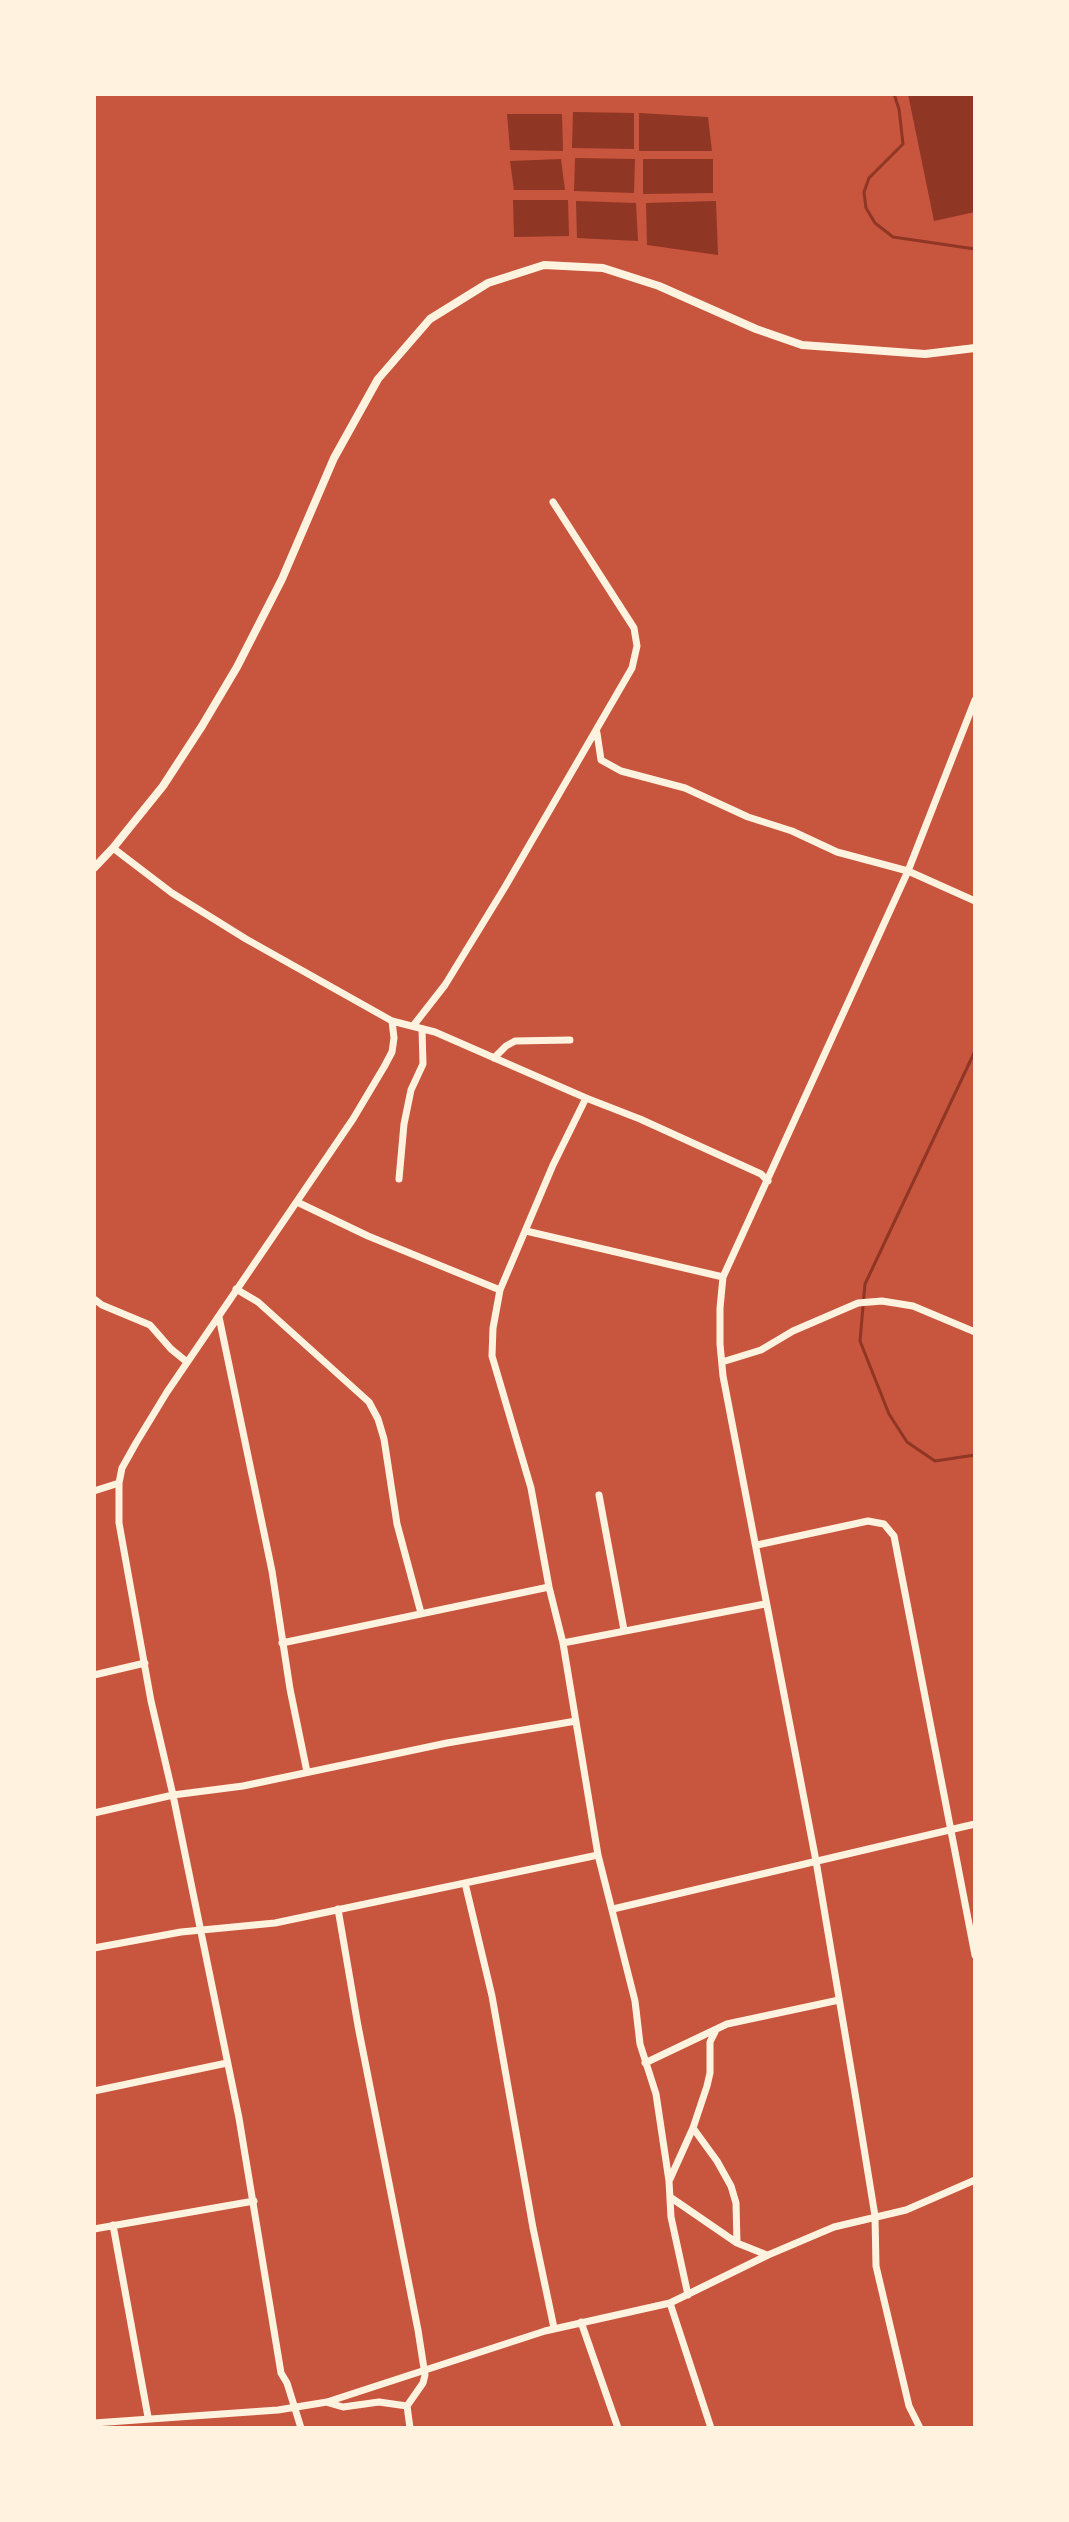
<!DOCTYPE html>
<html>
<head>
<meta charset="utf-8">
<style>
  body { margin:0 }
  #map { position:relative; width:1069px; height:2522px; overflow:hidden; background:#c8553d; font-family:"Open Sans",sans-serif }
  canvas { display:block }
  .frame { position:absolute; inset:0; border:96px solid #fff3e0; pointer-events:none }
</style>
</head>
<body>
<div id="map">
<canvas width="1069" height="2522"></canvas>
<div class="frame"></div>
</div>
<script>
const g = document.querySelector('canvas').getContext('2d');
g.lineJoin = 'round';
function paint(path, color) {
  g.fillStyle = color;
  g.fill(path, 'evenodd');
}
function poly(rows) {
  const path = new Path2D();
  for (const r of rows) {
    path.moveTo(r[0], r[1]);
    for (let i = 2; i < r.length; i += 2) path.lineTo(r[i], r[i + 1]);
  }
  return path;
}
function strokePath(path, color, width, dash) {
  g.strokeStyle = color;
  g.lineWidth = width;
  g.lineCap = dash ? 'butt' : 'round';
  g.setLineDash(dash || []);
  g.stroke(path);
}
paint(poly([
  [908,94,975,94,975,212,934,221],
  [573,112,634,113,634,149,572,148],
  [639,113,708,117,712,151,639,151],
  [507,114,562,114,563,151,510,150],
  [575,158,635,159,634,193,574,191],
  [561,159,565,190,514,190,510,161],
  [643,159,713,159,713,193,643,194],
  [513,200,568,200,569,236,514,237],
  [576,201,636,203,638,241,577,238],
  [716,201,718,255,647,245,646,203]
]), '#8f3625');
strokePath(poly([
  [894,94,899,109,903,144,869,178,864,192,866,208,875,223,893,237,975,249],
  [975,1051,865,1284,860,1341,889,1414,907,1442,935,1461,975,1455]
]), '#8f3625', 3);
strokePath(poly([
  [597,733,601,760,621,771,685,788,748,817,792,831,837,852,908,871,975,901],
  [392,1021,435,1032,586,1098,640,1119,761,1174,768,1181],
  [413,1026,445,985,505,887,632,668,637,646,634,628,553,502],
  [494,1058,506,1046,515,1041,570,1040],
  [586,1098,553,1165,500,1290,493,1328,492,1356,531,1488,549,1587,563,1643,598,1855,635,2001,640,2044,656,2094,669,2181,671,2217,688,2295],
  [399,1179,404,1124,411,1090,423,1064,422,1029],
  [297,1202,368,1236,500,1290],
  [526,1231,723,1277],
  [236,1289,258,1302,369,1402,378,1419,384,1439,397,1524,421,1613],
  [94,1299,102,1305,150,1325,171,1349,187,1362],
  [219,1317,272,1571,290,1689,307,1772],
  [722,1362,761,1350,793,1331,858,1303,882,1301,913,1306,975,1332],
  [119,1483,119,1523,151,1701,173,1795,239,2118,281,2373,287,2383,301,2428],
  [94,1491,119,1483,122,1468,136,1443,167,1392,353,1119,384,1067,392,1052,394,1038,392,1021,246,939,172,893,113,848],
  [599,1495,624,1630],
  [757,1545,868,1521,884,1524,894,1536,975,1955],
  [282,1643,549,1587],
  [563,1643,765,1604],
  [94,1675,145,1663],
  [94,1813,173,1795,243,1786,447,1743,576,1721],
  [465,1883,492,1996,533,2228,554,2328],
  [338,1909,358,2026,418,2330,425,2375,423,2383,407,2406,410,2428],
  [613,1909,975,1824],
  [94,1948,181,1932,275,1923,598,1855],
  [645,2063,727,2024,839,2000],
  [94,2091,227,2063],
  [693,2128,717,2161,731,2186,736,2203,737,2243],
  [670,2179,693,2128,707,2086,710,2073,710,2042,715,2032],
  [670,2197,737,2243,767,2255],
  [113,2225,148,2417],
  [94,2229,254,2201],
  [670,2303,711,2428],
  [581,2322,618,2428],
  [329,2403,343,2407,379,2402,407,2406],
  [94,2423,278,2410,327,2402,545,2331,670,2303,768,2255,834,2227,906,2210,975,2180],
  [920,2428,909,2406,876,2266,875,2216,855,2093,816,1861,723,1376,720,1344,720,1308,723,1277,908,871,975,700]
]), '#fff3e0', 7);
strokePath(poly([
  [94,868,113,848,163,786,202,726,237,667,282,579,334,458,378,379,430,319,488,283,544,265,603,268,659,286,756,329,802,345,925,354,975,348]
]), '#fff3e0', 8);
</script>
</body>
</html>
